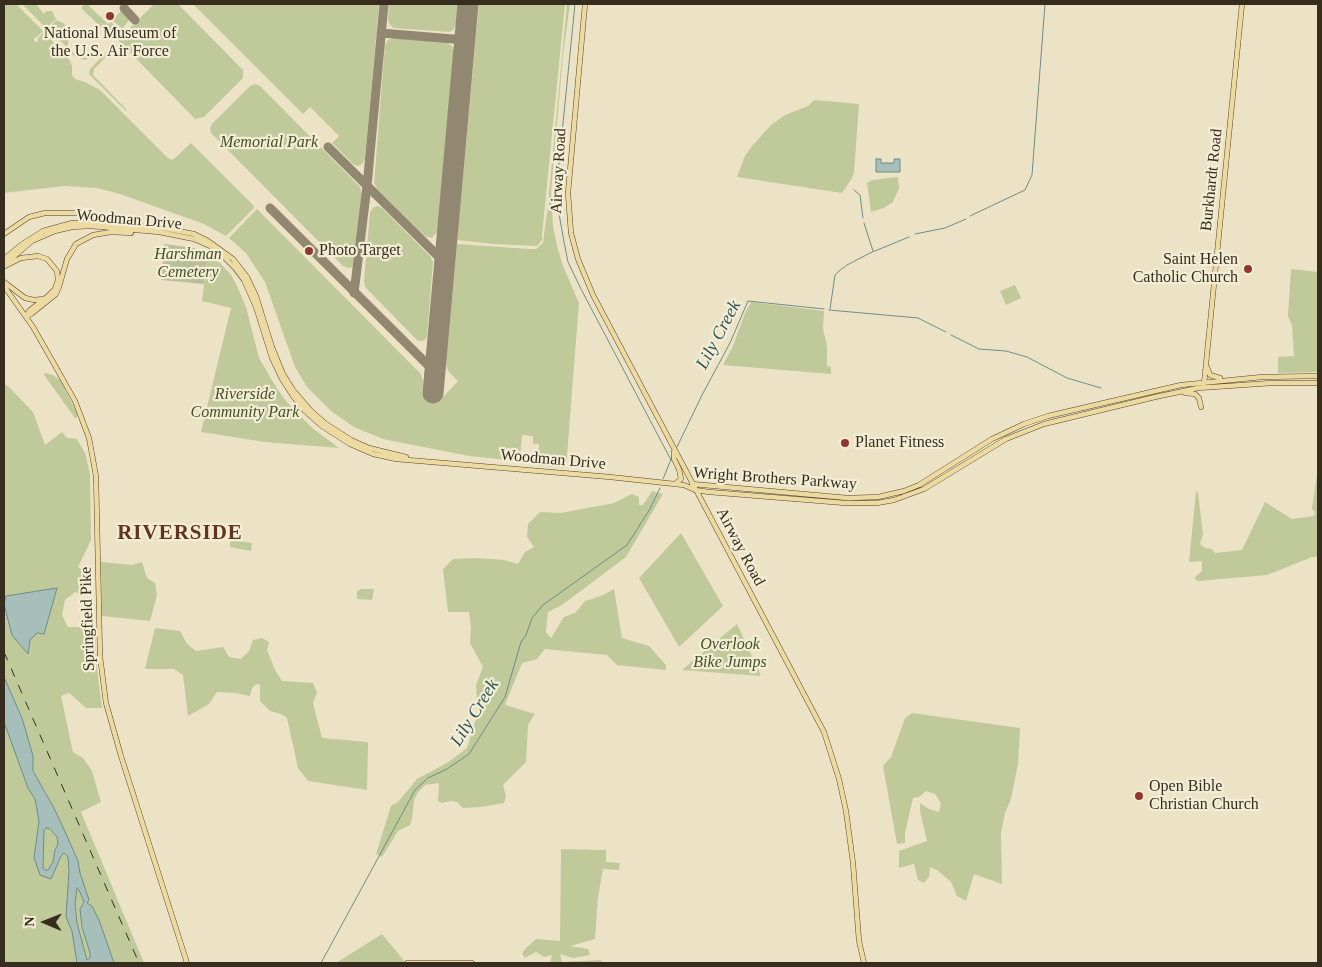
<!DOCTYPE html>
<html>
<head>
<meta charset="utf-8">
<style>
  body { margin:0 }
  #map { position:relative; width:1322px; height:967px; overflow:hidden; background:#ece3c6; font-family:"Times New Roman",serif }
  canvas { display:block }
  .frame { position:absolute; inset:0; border:5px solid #372d1f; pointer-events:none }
  .north { position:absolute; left:20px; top:897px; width:50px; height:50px; -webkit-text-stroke:4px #f3edd5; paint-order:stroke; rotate:271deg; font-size:14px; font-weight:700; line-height:20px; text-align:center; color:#372d1f }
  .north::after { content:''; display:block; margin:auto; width:18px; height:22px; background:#372d1f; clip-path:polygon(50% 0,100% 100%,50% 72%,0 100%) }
</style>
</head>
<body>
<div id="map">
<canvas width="1322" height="967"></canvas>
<div class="frame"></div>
<div class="north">N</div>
</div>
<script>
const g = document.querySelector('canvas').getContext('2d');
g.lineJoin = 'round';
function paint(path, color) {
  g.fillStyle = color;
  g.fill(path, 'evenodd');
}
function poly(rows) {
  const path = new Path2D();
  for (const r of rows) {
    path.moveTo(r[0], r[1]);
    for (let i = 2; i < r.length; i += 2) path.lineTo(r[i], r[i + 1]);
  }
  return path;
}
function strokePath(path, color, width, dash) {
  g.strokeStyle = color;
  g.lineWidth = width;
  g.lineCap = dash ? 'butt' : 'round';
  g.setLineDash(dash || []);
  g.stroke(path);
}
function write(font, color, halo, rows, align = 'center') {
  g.font = font + ' "Times New Roman",serif';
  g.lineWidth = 4.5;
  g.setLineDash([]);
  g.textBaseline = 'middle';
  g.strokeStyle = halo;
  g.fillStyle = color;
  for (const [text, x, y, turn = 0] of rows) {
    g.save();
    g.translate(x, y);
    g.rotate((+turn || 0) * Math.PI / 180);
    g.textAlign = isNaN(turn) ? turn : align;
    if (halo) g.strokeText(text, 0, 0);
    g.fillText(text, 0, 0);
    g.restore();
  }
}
paint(poly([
  [4,4,16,4,43,31,37,37,34,38,34,41,38,42,38,38,44,32,68,57,72,66,72,75,75,79,85,82,100,90,168,158,172,160,175,158,191,143,254,206,253,209,226,236,204,224,120,194,97,188,64,186,4,193],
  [22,4,36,4,44,14,46,11,52,11,56,19,46,28],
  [85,4,87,4,108,24,111,22,119,30,112,36,113,37,109,36,112,32,109,35,81,8],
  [154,4,178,4,243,70,243,78,204,117,195,119,118,40],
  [193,4,379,4,365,159,362,164,358,166,353,164,332,143,339,136,310,107,303,114],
  [389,4,458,4,456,24,453,30,449,32,394,28,390,25,388,20],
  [479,4,565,4,542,235,542,240,537,246,493,244,457,240],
  [567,4,570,4,563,55,551,192,553,226,557,246,563,266,579,303,566,468,536,465,536,463,469,456,383,439,354,427,331,411,307,387,295,367,265,282,246,253,229,238,257,209,421,374,423,382,422,394,444,396,458,381,448,371,446,364,457,244,529,249,536,249,543,243,547,213,549,207,549,193],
  [522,435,533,436,533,444,539,444,538,459,527,458,526,460,520,460],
  [122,10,130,19,122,29,112,20],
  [56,20,65,24,65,28,72,35,68,40,68,44,67,46,77,57,79,56,87,58,91,54,89,52,94,46,97,51,96,55,85,60,74,56,63,43,47,30],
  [394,38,446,42,452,46,454,51,437,232,432,238,425,236,377,189,374,183,385,45,388,40],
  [114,45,116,47,94,69,93,75,127,110,126,111,89,74,90,69],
  [255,84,260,86,360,187,362,194,355,263,352,267,349,268,343,266,211,133,210,128,212,124,250,86],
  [814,100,859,104,854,172,852,178,842,193,737,177,745,156,752,146,771,125,785,115,808,106],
  [898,177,899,188,893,202,884,208,871,212,867,183,872,180],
  [378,206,382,208,430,256,433,262,427,336,425,340,421,341,417,340,365,287,364,281,370,212,374,207],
  [208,255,220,263,231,275,237,286,246,307,259,358,276,387,285,400,311,427,339,448,265,442,201,432,231,308,202,301],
  [1291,269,1318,272,1318,372,1278,373,1278,357,1294,356,1292,326,1288,316],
  [1015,285,1021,298,1006,305,1000,291],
  [751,302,824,311,823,329,827,346,827,366,831,367,831,374,723,365,733,346,745,313],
  [45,373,53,375,60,380,77,413,77,418,75,418,44,375],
  [4,384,8,386,33,412,45,445,62,432,67,438,77,439,85,453,90,474,91,540,78,567,88,574,89,584,84,595,75,592,65,600,62,615,68,627,95,627,97,668,102,708,86,708,69,693,61,696,73,752,83,758,92,771,101,802,81,812,144,963,4,963],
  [1318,468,1318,557,1312,557,1267,575,1198,581,1194,578,1202,571,1202,561,1189,562,1196,491,1198,493,1203,534,1200,544,1205,548,1212,549,1215,553,1242,550,1265,502,1292,519,1314,516,1315,512,1312,509],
  [652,491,663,494,626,557,562,605,548,612,546,632,551,638,564,617,575,613,585,601,601,596,614,589,622,638,649,646,666,665,666,670,617,665,607,655,545,649,537,659,522,663,505,705,535,714,528,725,526,762,503,785,506,796,504,803,481,807,463,808,457,802,451,801,442,803,438,801,439,783,425,785,418,792,414,800,412,819,410,825,398,831,382,857,376,854,391,806,398,802,417,779,447,763,467,748,478,712,476,685,483,667,470,643,471,628,469,612,448,612,443,569,453,559,477,558,504,560,518,564,525,552,534,547,527,537,528,524,540,512,561,513,614,503,632,494,639,497,639,505,643,505],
  [681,533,723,606,679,647,639,578],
  [230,540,252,543,251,551,230,547],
  [101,562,132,565,142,562,147,578,155,583,157,595,150,621,102,616],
  [361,589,374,589,372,600,357,599,357,591],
  [737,624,761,676,682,670],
  [155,628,180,631,187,644,196,651,223,647,229,657,241,659,249,651,253,640,262,638,269,642,267,650,275,670,282,681,313,683,317,692,313,703,322,738,368,742,367,790,308,781,298,768,287,718,281,714,270,711,260,701,260,685,256,684,252,688,250,696,235,693,217,692,209,704,188,716,183,675,174,669,145,669],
  [912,713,1020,728,1018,764,1011,799,1005,813,1001,833,1002,884,974,874,966,901,957,896,951,882,937,870,930,867,929,877,924,883,918,880,914,864,899,868,899,851,927,841,920,811,920,803,929,809,939,812,941,803,935,794,926,791,919,797,913,798,905,833,905,843,897,844,883,766,891,757,905,718],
  [561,849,606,850,606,862,620,863,619,870,603,869,598,897,595,939,570,946,588,949,590,955,573,958,560,954,562,962,601,960,602,963,550,963,552,955,544,957,536,952,525,958,522,954,525,949,536,939,560,941],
  [382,934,406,963,336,963]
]), '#c0c99a');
paint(poly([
  [164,244,194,248,208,255,204,284,161,280]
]), '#b7be99');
const water = poly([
  [876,159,881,159,881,163,894,163,894,159,900,159,900,172,876,172,876,159],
  [57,588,44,634,37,633,30,640,28,654,12,635,4,604,6,596,57,588],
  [4,677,22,718,33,756,33,771,54,808,67,836,78,861,80,873,89,900,87,903,92,906,99,920,114,963,77,963,72,931,66,917,69,871,68,857,64,853,61,856,51,879,40,875,34,858,39,821,35,799,28,788,4,722,4,677],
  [46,828,50,829,57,837,58,844,55,850,53,862,48,870,45,870,43,868,44,830,46,828],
  [77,888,79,890,84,902,80,909,82,927,90,953,90,958,87,960,77,923,75,904,77,888]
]);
paint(water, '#a7bfba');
strokePath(water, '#6e8d88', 1);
strokePath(poly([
  [575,4,557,183,558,208,564,242,568,262,581,289,671,460],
  [854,190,860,195,863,218],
  [970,216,1025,190,1032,175,1045,4],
  [864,223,873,251],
  [915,234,945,228,966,219],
  [830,309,835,275,839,271,847,265,870,253,909,237],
  [829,310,918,318,946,332],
  [951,335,979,349,1006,351,1027,357,1067,378,1101,388],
  [677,447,702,395,730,343,748,301,824,309],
  [663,479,672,457],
  [321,963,415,790,428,778,447,769,469,754,505,697,521,642,526,635,532,618,543,605,627,545,650,509,660,488]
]), '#6e8d88', 1);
strokePath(poly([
  [124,8,135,20],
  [381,33,465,40],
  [328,147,445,263],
  [270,208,435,372],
  [354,293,367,186,384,4]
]), '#928872', 9);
strokePath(poly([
  [433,393,468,4]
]), '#928872', 21);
const major = poly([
  [585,4,568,193,571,233,578,259,593,295,824,732,839,779,846,811,853,863,859,941,864,963],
  [4,234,29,217,45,213,78,213,114,222],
  [4,259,21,245,43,231,72,223,96,223,163,228,194,234,208,241,233,259,247,277,256,296,272,347,283,374,293,390,311,411,326,424,351,440,369,448,406,457],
  [4,265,32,241,55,231,72,227,90,226,159,232,194,239,210,246,222,255,235,268,244,280,256,307,272,358,282,379,293,396,305,411,322,426,350,444,373,454,396,459,610,477,684,485,695,490,709,492,845,503,877,503,894,500,924,489,1006,439,1044,424,1155,397,1198,388,1272,383,1318,383],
  [5,266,21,258,38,256,47,259,57,271,58,280,55,289,48,296,29,311,26,317],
  [4,282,25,298,34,300,43,299],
  [4,286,33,327,53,362,75,401,89,438,96,476,100,656,106,703,121,756,187,963],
  [26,317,31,314,56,294,59,287,67,259,76,244,93,235,111,232,131,233],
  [1207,367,1210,375,1220,378],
  [1204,384,1242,4],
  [1185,393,1195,394,1199,398,1201,407],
  [674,452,674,459,679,469,681,479,675,484],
  [692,484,848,498,878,497,904,491,919,485,992,439,1024,424,1048,416,1181,385,1262,377,1318,376],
  [407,963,472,963]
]);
strokePath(major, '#544430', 5.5);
strokePath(major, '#ecdaa0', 4.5);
strokePath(poly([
  [4,652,139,963]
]), '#372d1f', 1, [9, 9]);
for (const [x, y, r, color] of [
  [110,16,5,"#913730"],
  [309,251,5,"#913730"],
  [1248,269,5,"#913730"],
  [845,443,5,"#913730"],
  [1139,796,5,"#913730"]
]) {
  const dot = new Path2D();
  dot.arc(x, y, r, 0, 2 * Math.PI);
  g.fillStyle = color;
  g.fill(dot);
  strokePath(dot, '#f3edd5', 2);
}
write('16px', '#372d1f', '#f3edd5', [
  ["National Museum of",110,34,"center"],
  ["the U.S. Air Force",110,52,"center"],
  ["Photo Target",319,251],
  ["Saint Helen",1238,260,"right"],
  ["Catholic Church",1238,278,"right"],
  ["Planet Fitness",855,443],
  ["Open Bible",1149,787],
  ["Christian Church",1149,805]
], 'left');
write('italic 16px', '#445227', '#f3edd5', [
  ["Memorial Park",269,143],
  ["Harshman",188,255],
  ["Cemetery",188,273],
  ["Riverside",245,395],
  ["Community Park",245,413],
  ["Overlook",730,645],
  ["Bike Jumps",730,663]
]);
write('16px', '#372d1f', '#f3edd5', [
  ["Airway Road",559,171,-87],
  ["Burkhardt Road",1212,180,-84],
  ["Woodman Drive",129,220,5],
  ["Woodman Drive",553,460,5],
  ["Wright Brothers Parkway",775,479,4],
  ["Airway Road",740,547,62],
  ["Springfield Pike",88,619,-92]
]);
write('italic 18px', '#305555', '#f3edd5', [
  ["Lily Creek",719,335,-62],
  ["Lily Creek",475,713,-58]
]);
g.letterSpacing = '1px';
write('bold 21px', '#613421', '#f3edd5', [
  ["RIVERSIDE",180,534]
]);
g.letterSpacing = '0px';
</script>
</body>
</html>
